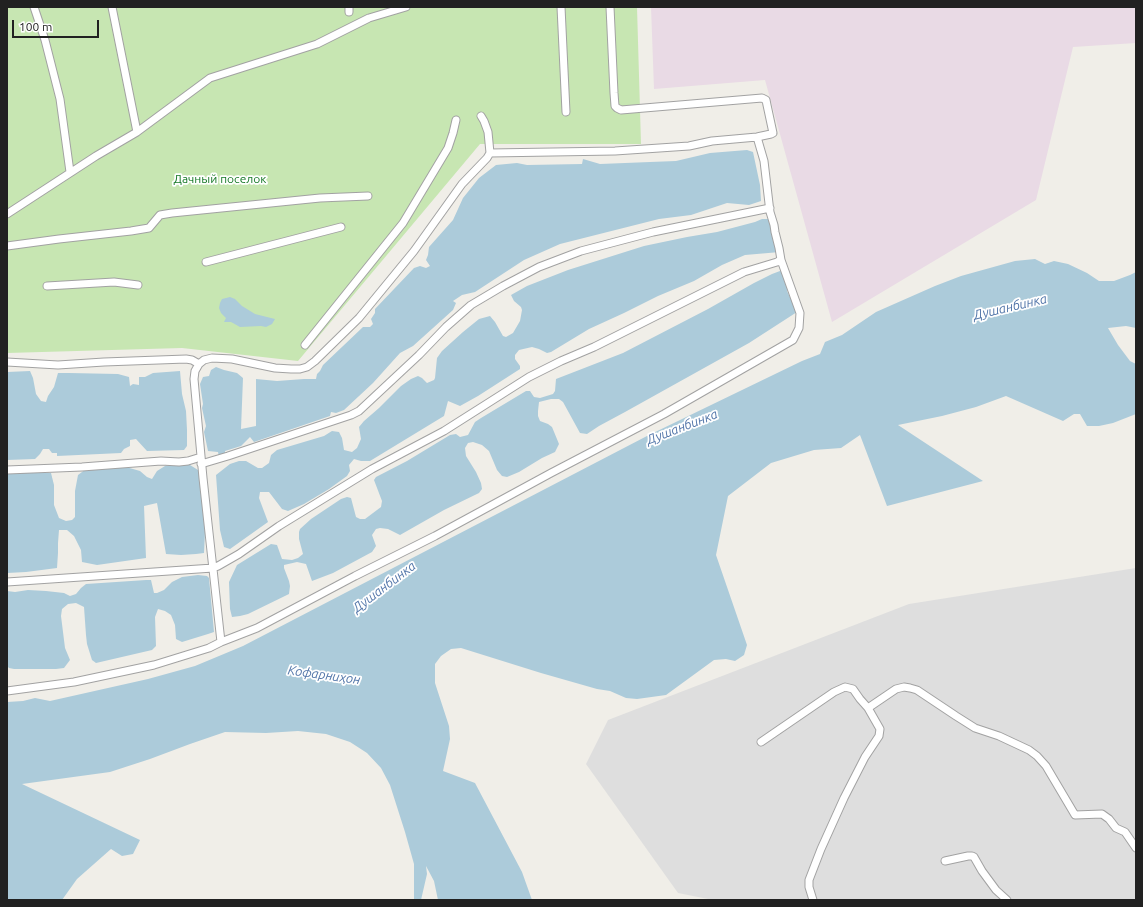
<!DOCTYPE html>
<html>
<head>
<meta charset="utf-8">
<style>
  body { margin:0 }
  #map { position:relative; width:1143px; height:907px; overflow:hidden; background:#f0eee8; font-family:Ubuntu,sans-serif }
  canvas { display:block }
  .frame { position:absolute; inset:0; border:8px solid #212121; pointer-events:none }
  .scale { position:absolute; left:12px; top:20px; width:87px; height:18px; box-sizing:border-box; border:2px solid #212121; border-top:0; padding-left:5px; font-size:12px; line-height:14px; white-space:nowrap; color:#212121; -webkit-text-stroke:3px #fff; paint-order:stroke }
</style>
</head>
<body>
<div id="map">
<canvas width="1143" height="907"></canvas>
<div class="frame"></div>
<div class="scale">100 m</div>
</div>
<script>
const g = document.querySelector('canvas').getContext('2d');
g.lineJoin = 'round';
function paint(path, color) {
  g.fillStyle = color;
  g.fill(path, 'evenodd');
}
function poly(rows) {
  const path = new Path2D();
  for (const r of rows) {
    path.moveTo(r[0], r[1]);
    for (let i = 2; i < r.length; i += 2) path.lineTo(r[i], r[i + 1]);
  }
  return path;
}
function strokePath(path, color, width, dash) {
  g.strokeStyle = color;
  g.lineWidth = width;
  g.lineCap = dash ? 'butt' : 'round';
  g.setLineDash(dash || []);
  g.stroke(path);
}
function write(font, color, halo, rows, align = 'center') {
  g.font = font + ' Ubuntu,sans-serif';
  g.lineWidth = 3.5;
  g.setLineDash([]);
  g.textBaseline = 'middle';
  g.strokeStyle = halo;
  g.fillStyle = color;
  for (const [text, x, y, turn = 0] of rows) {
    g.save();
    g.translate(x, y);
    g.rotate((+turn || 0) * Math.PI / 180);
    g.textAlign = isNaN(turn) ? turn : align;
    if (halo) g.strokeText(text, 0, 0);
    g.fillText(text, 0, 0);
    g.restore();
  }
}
paint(poly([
  [1136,568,1136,900,713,900,678,893,586,764,608,720,909,604]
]), '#dedede');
paint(poly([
  [651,7,1136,7,1136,43,1073,47,1036,200,832,322,765,80,654,89]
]), '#e9dae5');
paint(poly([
  [7,7,637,7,641,144,480,144,298,361,182,348,7,353]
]), '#c7e6b2');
paint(poly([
  [747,150,753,152,760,185,761,201,749,205,727,203,691,215,659,219,560,244,524,260,475,292,462,295,453,301,456,303,453,310,413,346,400,353,373,383,344,410,336,413,331,412,330,416,254,442,250,437,241,446,225,451,225,456,219,457,218,452,208,451,204,432,206,426,202,408,203,404,200,384,203,377,209,376,211,370,216,367,224,370,237,373,243,378,241,429,256,426,256,379,277,381,304,379,316,379,317,374,320,371,323,365,363,327,370,327,373,324,371,319,375,313,375,309,414,268,420,266,426,268,430,266,426,260,428,255,429,247,453,220,463,198,479,178,496,165,517,163,527,165,582,164,583,159,600,164,650,162,676,161,710,153],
  [762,219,771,219,780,252,745,255,722,265,694,281,658,296,624,313,589,329,551,352,547,353,539,349,532,347,519,350,515,355,515,359,520,366,520,369,478,396,460,406,448,401,444,416,370,461,361,461,354,459,349,465,350,471,347,476,329,489,304,504,288,511,282,509,269,492,260,492,259,498,268,522,230,549,224,547,220,530,216,475,230,464,239,461,246,461,258,468,262,468,269,463,271,455,277,450,324,436,332,431,339,432,342,438,344,450,352,452,357,448,361,439,359,427,364,421,379,408,401,386,411,379,418,376,422,378,427,383,434,380,435,378,437,358,442,351,463,332,479,319,490,316,495,322,503,336,506,337,513,333,520,321,522,310,521,307,514,301,511,295,527,286,568,270,644,246,687,237,717,232,755,222],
  [1035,259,1045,264,1054,261,1068,264,1087,273,1099,281,1114,281,1130,275,1136,272,1136,328,1126,326,1108,328,1118,345,1130,361,1136,364,1136,414,1113,423,1099,426,1087,426,1080,414,1074,414,1063,421,1006,396,976,407,942,416,898,425,983,481,887,506,860,435,841,448,814,450,771,463,728,496,716,555,747,645,744,655,735,661,726,659,714,660,666,695,637,699,626,698,610,691,597,689,541,673,461,648,451,649,441,656,435,664,435,683,449,726,450,739,443,771,475,783,522,872,532,900,438,900,434,881,426,866,427,874,421,900,414,900,414,864,405,832,390,785,381,768,367,753,350,742,326,734,298,731,266,733,225,732,190,744,150,759,110,772,22,784,140,840,133,854,122,856,111,849,77,879,62,900,7,900,7,702,23,701,35,698,50,701,148,679,195,666,243,646,647,436,802,361,820,354,825,342,842,335,876,312,935,286,961,276,1015,261],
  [780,271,785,272,786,274,787,291,797,312,749,343,625,412,599,426,587,434,580,433,563,402,559,399,551,399,539,402,538,411,538,416,540,421,548,424,552,427,559,444,555,452,542,458,519,472,507,477,502,476,497,470,489,451,482,445,473,442,468,443,465,448,466,456,476,472,481,483,482,489,479,493,444,510,400,535,388,529,380,528,376,529,372,535,376,546,372,552,333,573,312,581,306,564,297,562,284,565,284,568,289,581,290,586,289,594,248,614,240,616,232,617,230,609,229,582,237,565,271,544,277,545,282,559,292,560,298,558,303,554,299,539,299,532,300,529,311,519,341,499,347,497,351,498,356,517,360,519,365,519,381,507,382,501,374,480,376,477,407,461,450,435,456,434,460,437,468,435,475,422,481,418,526,391,530,391,534,397,540,398,553,394,555,391,556,379,623,353,708,309,754,283,772,274],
  [230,297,235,299,242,306,255,314,275,319,272,324,266,327,261,326,240,327,231,322,224,322,226,318,221,313,219,308,220,303,222,299],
  [30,371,33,378,36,394,41,401,46,402,48,396,54,387,58,373,69,373,118,374,129,377,130,386,133,384,139,385,139,377,145,377,153,373,180,371,182,394,186,411,187,430,187,446,184,450,147,451,136,439,130,440,130,446,124,449,121,453,57,456,57,453,52,453,49,449,43,449,40,454,35,459,7,460,7,372],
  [180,463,190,465,198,470,201,480,205,532,204,553,196,554,181,555,166,554,157,503,144,506,146,558,97,565,82,562,81,550,74,536,67,530,59,530,58,543,58,553,57,568,26,572,7,573,7,472,51,473,54,485,54,505,59,518,66,521,72,520,75,517,75,491,78,475,86,469,126,467,140,471,147,477,152,479,157,471,165,466],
  [198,575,207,576,209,578,214,632,208,634,182,642,176,639,175,625,171,615,165,611,158,609,155,617,156,646,152,650,96,663,92,660,87,644,86,635,84,607,76,603,68,604,62,609,61,616,65,648,70,660,64,668,56,669,14,669,9,668,7,666,7,591,15,592,28,590,46,591,64,593,70,596,76,594,81,588,86,584,146,580,151,580,154,593,157,593,164,590,172,582,182,577]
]), '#accbda');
const street = poly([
  [34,7,45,40,60,99,70,172],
  [112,7,137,132],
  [349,7,349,12],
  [561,7,566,112],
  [481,116,484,121,488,132,490,153,615,151,689,146,712,141,757,137,771,134,773,133,767,105,766,100,762,98,621,110,617,108,615,106,614,93,610,7],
  [7,214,96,156,137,132,210,78,317,44,369,18,406,7],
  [7,246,59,239,131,231,149,228,160,215,172,213,320,198,368,196],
  [206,262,341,227],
  [47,286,114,282,138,285],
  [305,345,403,223,448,148,453,133,456,120],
  [7,362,58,365,104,362,186,359,192,360,199,364],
  [201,464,228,456,351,415,359,411,419,355,446,327,471,305,503,286,539,267,581,251,653,232,770,208],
  [7,470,82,467,161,461,179,462,188,461,201,457],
  [7,582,169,571,213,568,218,566,239,554,279,526,372,469,444,431,529,377,561,361,594,347,744,272,777,262,781,260,779,248,775,232,774,225,770,212,764,161,757,137],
  [221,642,257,628,355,576,435,536,551,473,664,414,793,340,799,328,800,313,781,260],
  [7,691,74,682,154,665,209,648,221,642,203,478,194,379,195,371,199,364,204,360,212,358,232,359,275,368,291,369,300,369,307,367,315,361,359,318,414,251,462,184,487,158,490,153],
  [868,708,896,689,904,687,910,688,917,690,956,716,975,728,999,736,1029,750,1037,756,1046,766,1075,815,1102,814,1109,819,1116,828,1125,832,1136,848],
  [761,742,834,692,845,687,853,689,860,699,868,708,880,729,879,736,865,757,844,798,821,849,809,880,809,887,813,900],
  [945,861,968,856,972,856,974,857,982,871,996,890,1007,900]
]);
strokePath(street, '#a2a2a2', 9);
strokePath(street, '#fff', 7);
write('12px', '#157826', '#fff', [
  ["Дачный поселок",220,179]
]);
write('italic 13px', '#5477aa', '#fff', [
  ["Душанбинка",1010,307,-13],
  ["Душанбинка",682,427,-21],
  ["Душанбинка",384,587,-37],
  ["Кофарниҳон",324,675,8]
]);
</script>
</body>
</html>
